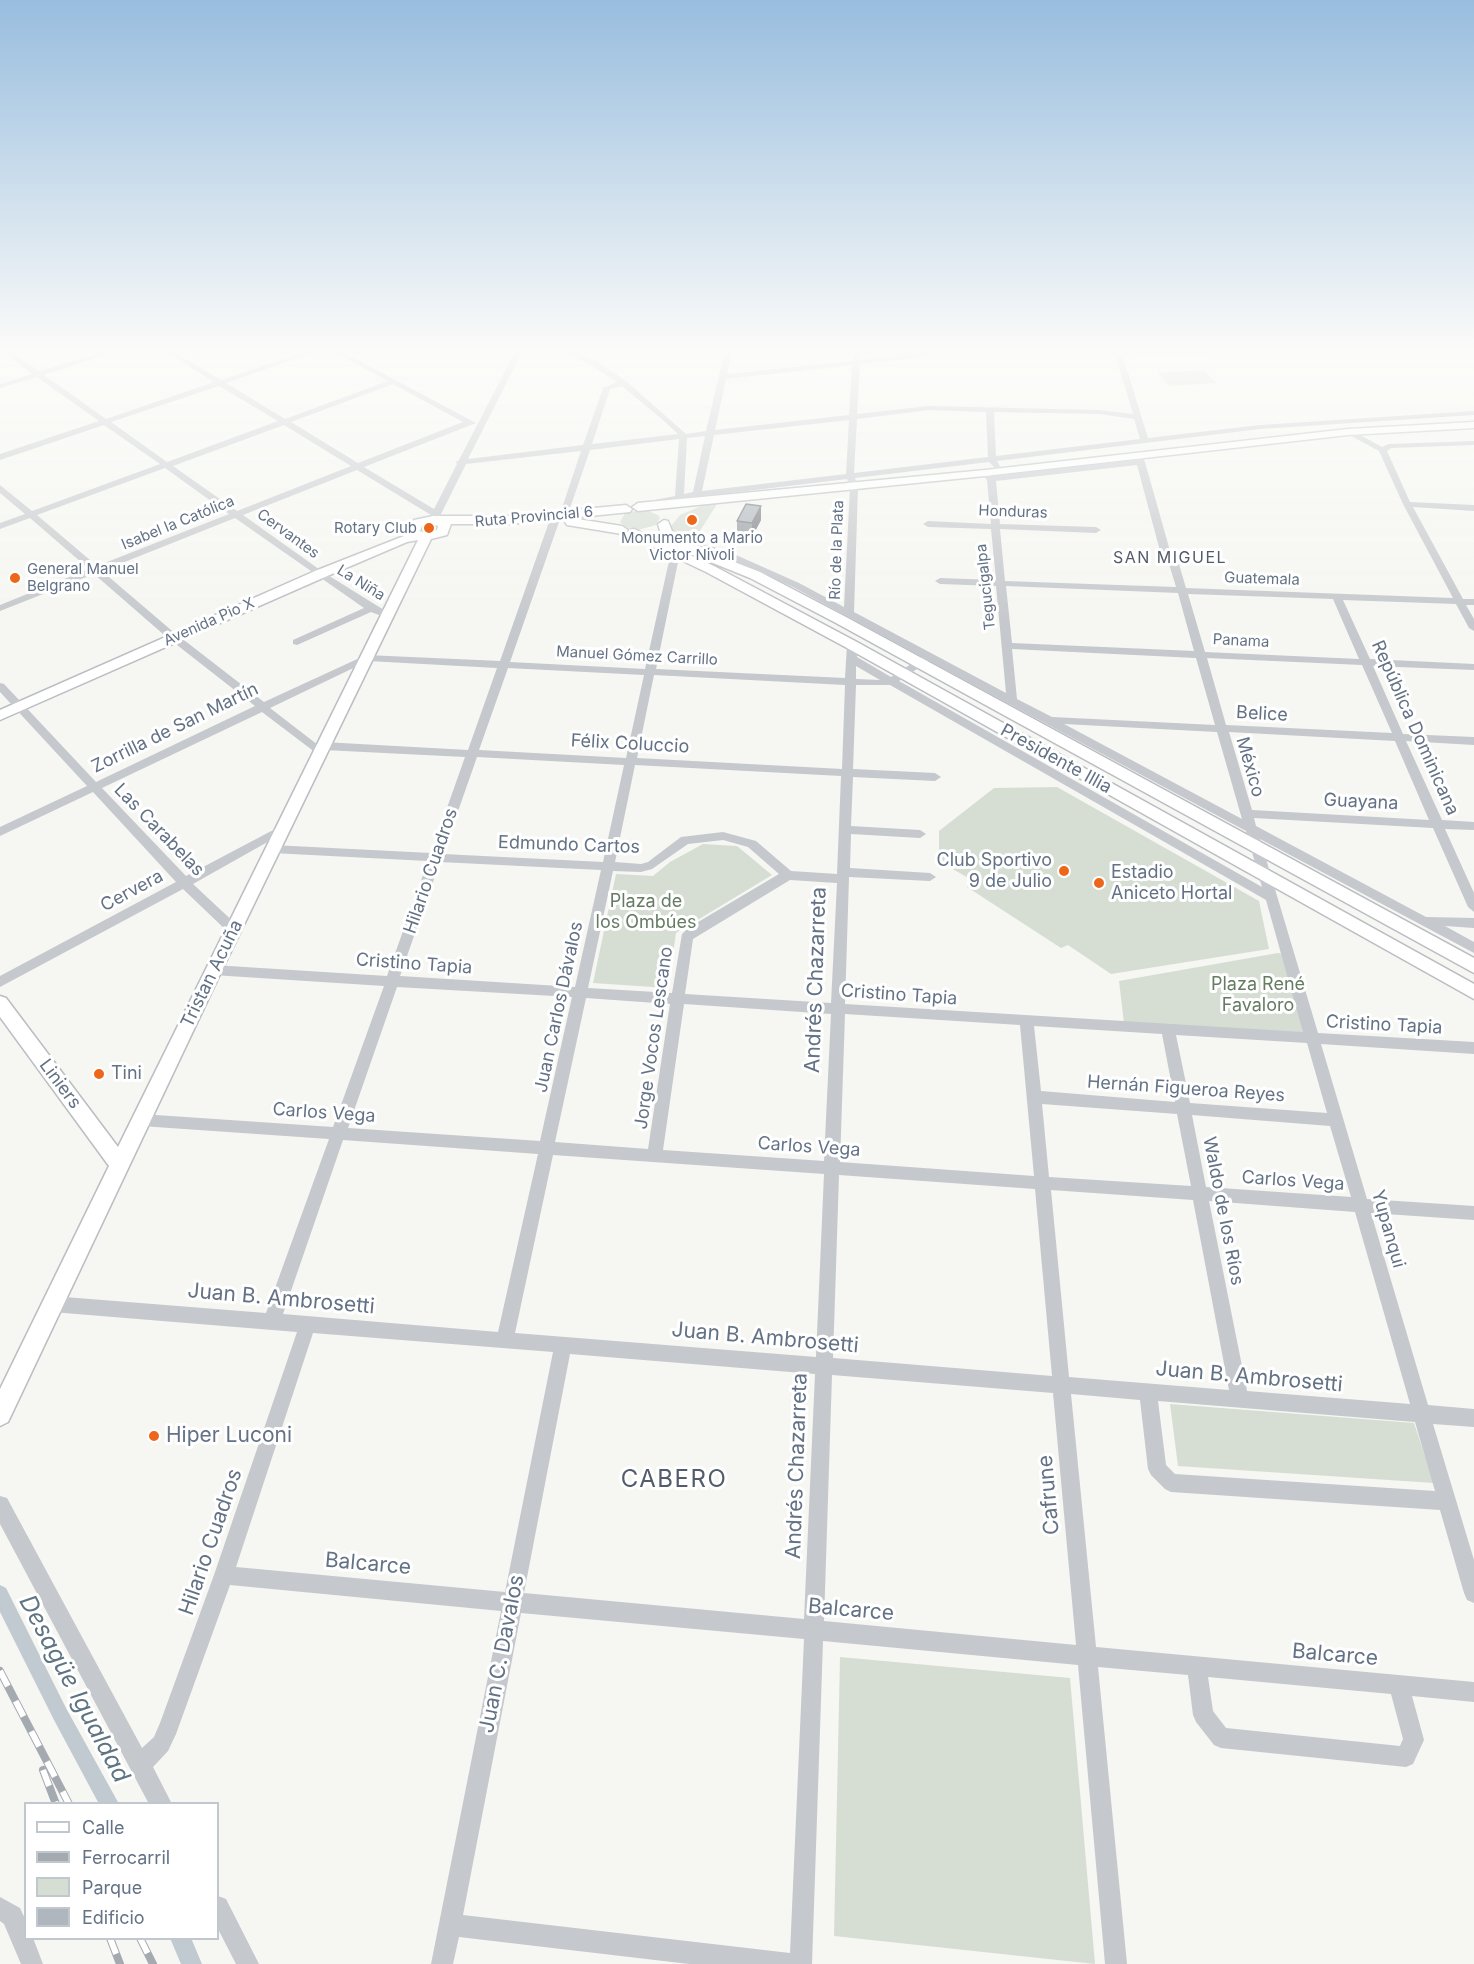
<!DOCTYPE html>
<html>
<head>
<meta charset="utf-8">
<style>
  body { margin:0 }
  #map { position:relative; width:1474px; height:1964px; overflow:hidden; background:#f6f6f2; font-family:Inter,sans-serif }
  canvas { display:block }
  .legend { position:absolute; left:24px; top:1802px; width:195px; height:138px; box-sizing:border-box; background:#fff; border:2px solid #c1c7ce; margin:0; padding:8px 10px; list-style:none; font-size:18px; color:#637285 }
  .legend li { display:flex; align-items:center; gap:12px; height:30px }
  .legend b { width:30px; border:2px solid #c1c7ce }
</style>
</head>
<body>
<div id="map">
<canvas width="1474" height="1964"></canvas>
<ul class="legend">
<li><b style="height:8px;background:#fff"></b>Calle</li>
<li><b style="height:8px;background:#a5aab1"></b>Ferrocarril</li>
<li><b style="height:16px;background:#d6ded3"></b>Parque</li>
<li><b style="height:16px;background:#b0b6bd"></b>Edificio</li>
</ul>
</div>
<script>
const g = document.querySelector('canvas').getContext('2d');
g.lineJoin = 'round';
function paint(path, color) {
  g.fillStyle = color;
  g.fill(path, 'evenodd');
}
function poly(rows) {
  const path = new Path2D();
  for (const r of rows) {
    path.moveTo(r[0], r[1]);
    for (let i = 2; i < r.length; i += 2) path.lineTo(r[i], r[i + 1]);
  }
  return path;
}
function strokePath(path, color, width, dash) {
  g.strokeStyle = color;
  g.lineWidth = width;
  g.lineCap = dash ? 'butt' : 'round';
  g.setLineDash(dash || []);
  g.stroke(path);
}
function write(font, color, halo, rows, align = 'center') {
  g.font = font + ' Inter,sans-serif';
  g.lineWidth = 6;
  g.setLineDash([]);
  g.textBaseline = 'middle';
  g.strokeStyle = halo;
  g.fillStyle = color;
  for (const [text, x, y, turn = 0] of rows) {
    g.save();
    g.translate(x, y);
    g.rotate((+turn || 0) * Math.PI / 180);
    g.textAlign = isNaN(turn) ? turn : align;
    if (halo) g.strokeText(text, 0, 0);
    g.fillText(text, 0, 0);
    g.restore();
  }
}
paint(poly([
  [1134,350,1204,350,1207,356,1136,355],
  [1204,370,1216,383,1169,386,1158,373],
  [717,504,691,545,673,535,671,526,680,515,701,506],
  [643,509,658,515,660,518,656,525,638,530,626,527,620,522,625,513],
  [1057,787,1259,901,1269,949,1111,974,1068,945,1061,948,967,887,970,879,939,861,939,831,994,788],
  [703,844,737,846,772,875,676,933,668,988,593,983,616,874,653,876,670,862],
  [1278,953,1285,954,1307,1035,1124,1023,1119,981],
  [1170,1404,1414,1423,1434,1483,1178,1466],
  [840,1657,1070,1678,1095,1964,834,1936]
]), '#d6ded3');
paint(poly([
  [0,1585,6,1588,66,1708,119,1804,99,1804,54,1720,0,1612,0,1585],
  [170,1938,191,1938,202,1964,181,1964,170,1938]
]), '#c1cad0');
const secondary = poly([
  [1474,422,1474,428,1348,435,985,476,638,511,632,507,638,503,985,470,1348,429,1474,422],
  [626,505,632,509,630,512,510,524,451,524,447,535,431,539,222,970,8,1422,0,1426,0,1389,109,1166,0,1017,0,996,6,998,118,1147,418,540,407,542,325,577,0,720,0,710,315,571,409,534,407,528,414,520,433,516,510,516,626,505],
  [432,524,438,526,437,530,426,533,420,531,422,526,432,524],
  [571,518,622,526,628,530,622,534,567,525,565,522,571,518],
  [664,520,668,521,674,536,679,540,760,572,846,617,1474,958,1474,973,836,623,750,578,671,546,662,537,658,524,664,520],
  [634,529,714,566,857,642,1474,984,1474,999,847,648,706,572,630,536,630,530,634,529]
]);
strokePath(secondary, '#babdc2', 3);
paint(poly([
  [0,350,8,350,39,371,110,350,119,350,44,375,106,419,214,382,163,350,171,350,221,380,311,350,320,350,226,383,285,419,388,381,330,350,339,350,476,423,364,467,434,509,457,464,456,462,459,460,516,350,523,350,468,459,583,445,603,388,617,382,592,366,560,350,568,350,598,362,626,381,686,434,706,431,725,350,732,350,727,374,853,361,854,350,861,350,860,360,944,350,916,358,860,364,857,414,929,406,1099,410,1133,414,1114,350,1121,350,1148,438,1260,425,1474,411,1474,415,1260,429,997,461,1000,466,996,469,989,462,855,478,858,487,854,612,1006,693,996,586,940,584,935,581,940,578,996,580,991,529,928,527,923,524,928,521,991,524,987,480,981,473,982,471,988,471,993,476,1135,460,1134,455,1138,452,1141,453,1145,462,1170,551,1168,553,1160,551,1137,465,996,481,1000,524,1096,527,1101,530,1096,533,1000,529,1005,581,1176,587,1169,564,1174,561,1179,564,1186,588,1453,598,1403,504,1379,451,1344,432,1351,430,1382,447,1389,444,1474,441,1474,445,1391,448,1387,451,1410,502,1474,505,1474,511,1413,507,1463,599,1474,599,1474,605,1466,605,1474,619,1474,631,1469,628,1456,604,1343,600,1370,659,1474,664,1474,670,1373,666,1403,734,1474,737,1474,745,1406,741,1442,820,1474,822,1474,830,1445,829,1474,893,1474,912,1468,907,1433,828,1254,818,1256,826,1426,917,1474,918,1474,928,1445,926,1474,942,1474,953,1260,839,1318,1033,1474,1042,1474,1054,1321,1044,1367,1199,1474,1206,1474,1220,1371,1213,1428,1405,1474,1409,1474,1427,1433,1424,1474,1560,1474,1603,1467,1600,1464,1593,1440,1510,1171,1492,1165,1489,1151,1475,1148,1469,1140,1400,1071,1394,1096,1647,1474,1682,1474,1702,1412,1696,1424,1740,1413,1764,1406,1767,1221,1748,1214,1745,1196,1722,1193,1715,1188,1675,1098,1667,1127,1964,1105,1964,1078,1665,823,1641,812,1964,689,1964,459,1937,453,1964,431,1964,501,1611,230,1585,176,1734,168,1751,153,1767,172,1804,149,1804,0,1524,0,1496,7,1498,142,1748,154,1737,160,1723,214,1575,297,1332,52,1312,46,1310,44,1304,46,1298,52,1296,266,1313,329,1139,141,1126,136,1124,134,1120,136,1116,141,1114,333,1127,384,986,213,975,206,970,213,965,387,976,428,861,272,853,266,849,272,845,431,853,465,757,324,750,324,755,320,756,262,712,102,788,186,876,277,828,285,828,287,831,193,884,239,927,240,930,239,933,229,933,183,889,0,987,0,976,176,882,93,792,0,836,0,827,87,786,0,692,0,683,4,684,96,782,255,706,163,634,94,574,0,611,0,605,89,569,30,518,0,529,0,523,25,514,0,493,0,485,32,511,160,464,104,425,0,460,0,454,99,421,37,377,0,388,0,384,32,374,0,350],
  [852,365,849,415,715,430,726,379,852,365],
  [393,384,463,422,358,463,291,422,393,384],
  [219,386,278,421,167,462,111,422,219,386],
  [622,386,664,421,678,434,592,444,610,389,622,386],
  [929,410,986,412,988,457,854,473,857,419,929,410],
  [994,412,1099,414,1134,419,1140,439,996,456,994,412],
  [849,420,846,474,702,491,714,435,849,420],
  [284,425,351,466,237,511,173,466,284,425],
  [705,436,693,492,684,494,687,438,705,436],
  [679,439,675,496,639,503,639,507,697,497,847,479,850,487,844,607,799,583,727,551,700,543,669,561,645,669,510,662,559,522,554,519,549,522,500,661,366,655,264,702,171,630,102,571,235,518,364,608,293,640,293,644,297,645,371,612,387,618,392,615,323,572,243,515,357,470,431,515,428,520,433,523,438,520,466,464,581,451,560,514,564,517,568,514,590,450,679,439],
  [165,468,229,514,97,566,37,515,165,468],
  [701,549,721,555,793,587,922,657,891,677,857,657,857,645,852,642,847,645,845,678,656,669,678,562,701,549],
  [1006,586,1178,593,1194,651,1012,643,1006,586],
  [1188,594,1333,599,1359,659,1205,652,1188,594],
  [1012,649,1196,658,1215,725,1052,717,1017,699,1012,649],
  [1207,658,1362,665,1392,733,1226,725,1207,658],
  [368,661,497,668,468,750,323,742,318,745,270,708,368,661],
  [929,661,1246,831,1262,887,899,681,929,661],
  [856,666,880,680,856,679,856,666],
  [508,668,644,675,626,758,479,750,508,668],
  [654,675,845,685,842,769,637,758,654,675],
  [856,685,890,685,1266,900,1303,1032,845,1004,849,877,930,881,936,877,930,873,850,868,851,834,920,838,926,834,920,830,851,826,853,777,935,781,941,777,935,773,853,769,856,685],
  [1064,724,1217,732,1242,819,1064,724],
  [1229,732,1395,741,1429,820,1252,810,1229,732],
  [477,757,624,765,603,862,443,854,477,757],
  [635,765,841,776,837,874,791,871,756,841,723,832,681,837,648,862,641,864,615,862,635,765],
  [723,840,748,847,779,874,688,928,682,934,672,993,588,988,613,871,641,872,652,869,688,844,723,840],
  [440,862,601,870,575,987,400,976,440,862],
  [790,880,837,883,831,1003,685,994,693,939,790,880],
  [397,987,572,997,540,1141,348,1128,397,987],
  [586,998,670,1004,648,1149,555,1142,586,998],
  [684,1004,831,1014,824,1161,663,1150,684,1004],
  [845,1014,1020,1025,1034,1176,840,1162,845,1014],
  [1034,1026,1162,1034,1175,1102,1041,1091,1034,1026],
  [1176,1035,1307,1043,1327,1113,1190,1103,1176,1035],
  [1042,1104,1177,1114,1191,1186,1049,1177,1042,1104],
  [1192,1115,1330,1126,1351,1197,1206,1187,1192,1115],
  [343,1140,538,1154,498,1332,283,1314,343,1140],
  [553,1155,824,1174,816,1357,515,1333,553,1155],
  [839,1175,1035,1189,1052,1376,833,1358,839,1175],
  [1051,1190,1193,1200,1229,1390,1069,1377,1051,1190],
  [1209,1201,1355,1212,1410,1404,1247,1391,1209,1201],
  [313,1333,553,1352,505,1592,236,1567,313,1333],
  [570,1354,815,1374,804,1619,524,1593,570,1354],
  [832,1375,1053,1393,1076,1645,824,1621,832,1375],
  [1158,1401,1415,1422,1435,1491,1175,1474,1166,1465,1158,1401],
  [521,1613,804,1639,790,1953,463,1915,521,1613],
  [1208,1677,1391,1694,1403,1739,1400,1746,1226,1728,1213,1711,1208,1677],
  [218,1896,226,1899,259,1964,236,1964,218,1929,218,1896],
  [0,1897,20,1908,26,1921,26,1938,33,1938,43,1964,21,1964,4,1924,0,1921,0,1897]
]), '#c5c8cc');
paint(secondary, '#fff');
const rail = poly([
  [0,1671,69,1804],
  [43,1770,56,1804],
  [110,1938,120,1964],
  [140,1938,153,1964]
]);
strokePath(rail, '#a5aab1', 8);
strokePath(rail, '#fff', 6, [17]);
paint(poly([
  [761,506,761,520,752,537,737,535,737,521]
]), '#979da3');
paint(poly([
  [761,506,761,520,752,537,752,523]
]), '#7b7f84');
const building = poly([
  [746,504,761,506,752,523,737,521,746,504]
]);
paint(building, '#b0b6bd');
strokePath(building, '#7b7f84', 1.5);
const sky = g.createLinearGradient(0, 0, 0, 625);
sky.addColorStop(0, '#98bdde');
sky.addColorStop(0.56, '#fbfbf9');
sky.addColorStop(1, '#fbfbf900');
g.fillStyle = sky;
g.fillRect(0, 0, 1474, 625);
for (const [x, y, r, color] of [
  [692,520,6,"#ec671c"],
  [429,528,6,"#ec671c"],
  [15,578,6,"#ec671c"],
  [1064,871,6,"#ec671c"],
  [1099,883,6,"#ec671c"],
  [99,1074,6,"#ec671c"],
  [154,1436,6,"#ec671c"]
]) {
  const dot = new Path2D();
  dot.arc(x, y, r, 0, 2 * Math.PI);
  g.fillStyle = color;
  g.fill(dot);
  strokePath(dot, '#fff', 2);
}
write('15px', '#637285', '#fff', [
  ["Honduras",1013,512,2],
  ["Ruta Provincial 6",534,517,-5],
  ["Isabel la Católica",178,523,-22],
  ["Cervantes",288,534,36],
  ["Río de la Plata",837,550,-88],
  ["Guatemala",1262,579,2],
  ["La Niña",361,583,32],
  ["Tegucigalpa",986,587,-96],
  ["Avenida Pio X",209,622,-24],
  ["Panama",1241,641,3],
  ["Manuel Gómez Carrillo",637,656,3]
]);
write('15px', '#637285', '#fff', [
  ["Rotary Club",417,528],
  ["Monumento a Mario",692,538,"center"],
  ["Victor Nivoli",692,555,"center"],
  ["General Manuel",27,569,"left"],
  ["Belgrano",27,586,"left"]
], 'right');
g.letterSpacing = '1.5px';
write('16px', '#525c6a', '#fff', [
  ["SAN MIGUEL",1170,558]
]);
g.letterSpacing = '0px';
write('18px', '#637285', '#fff', [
  ["Belice",1262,714,3],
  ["Zorrilla de San Martín",175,728,-26],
  ["República Dominicana",1415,728,66],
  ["Félix Coluccio",630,744,3],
  ["Presidente Illia",1056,759,29],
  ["México",1250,767,74],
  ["Guayana",1361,802,3],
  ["Las Carabelas",159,830,46],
  ["Edmundo Cartos",569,845,2],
  ["Hilario Cuadros",431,871,-71],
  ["Cervera",132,891,-28],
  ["Cristino Tapia",414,964,4],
  ["Tristan Acuña",212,974,-64],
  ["Cristino Tapia",899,995,4],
  ["Juan Carlos Dávalos",559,1007,-78],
  ["Cristino Tapia",1384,1025,3],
  ["Jorge Vocos Lescano",654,1038,-82],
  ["Liniers",60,1084,53],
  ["Hernán Figueroa Reyes",1186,1089,4],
  ["Carlos Vega",324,1113,4],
  ["Carlos Vega",809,1147,4],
  ["Carlos Vega",1293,1181,4],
  ["Waldo de los Ríos",1223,1211,79],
  ["Yupanqui",1388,1229,74]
]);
write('18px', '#637285', '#fff', [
  ["Club Sportivo",1052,861,"right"],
  ["9 de Julio",1052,882,"right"],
  ["Estadio",1111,873],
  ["Aniceto Hortal",1111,894],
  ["Tini",111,1074]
], 'left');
write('18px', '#657c63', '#fff', [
  ["Plaza de",646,902],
  ["los Ombúes",646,923],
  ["Plaza René",1258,985],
  ["Favaloro",1258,1006]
]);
write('21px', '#637285', '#fff', [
  ["Andrés Chazarreta",816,980,-88],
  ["Juan B. Ambrosetti",281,1299,5],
  ["Juan B. Ambrosetti",765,1338,5],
  ["Juan B. Ambrosetti",1249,1377,5],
  ["Andrés Chazarreta",797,1466,-88],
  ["Cafrune",1049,1495,-95],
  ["Hilario Cuadros",211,1542,-71],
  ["Balcarce",368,1564,5],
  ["Balcarce",851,1610,5],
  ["Juan C. Davalos",502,1654,-79],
  ["Balcarce",1335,1655,5]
]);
write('21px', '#637285', '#fff', [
  ["Hiper Luconi",166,1436]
], 'left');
g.letterSpacing = '1.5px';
write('24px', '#525c6a', '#fff', [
  ["CABERO",674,1480]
]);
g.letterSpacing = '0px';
write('italic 24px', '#5f7482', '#fff', [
  ["Desagüe Igualdad",74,1689,62]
]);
</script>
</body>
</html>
